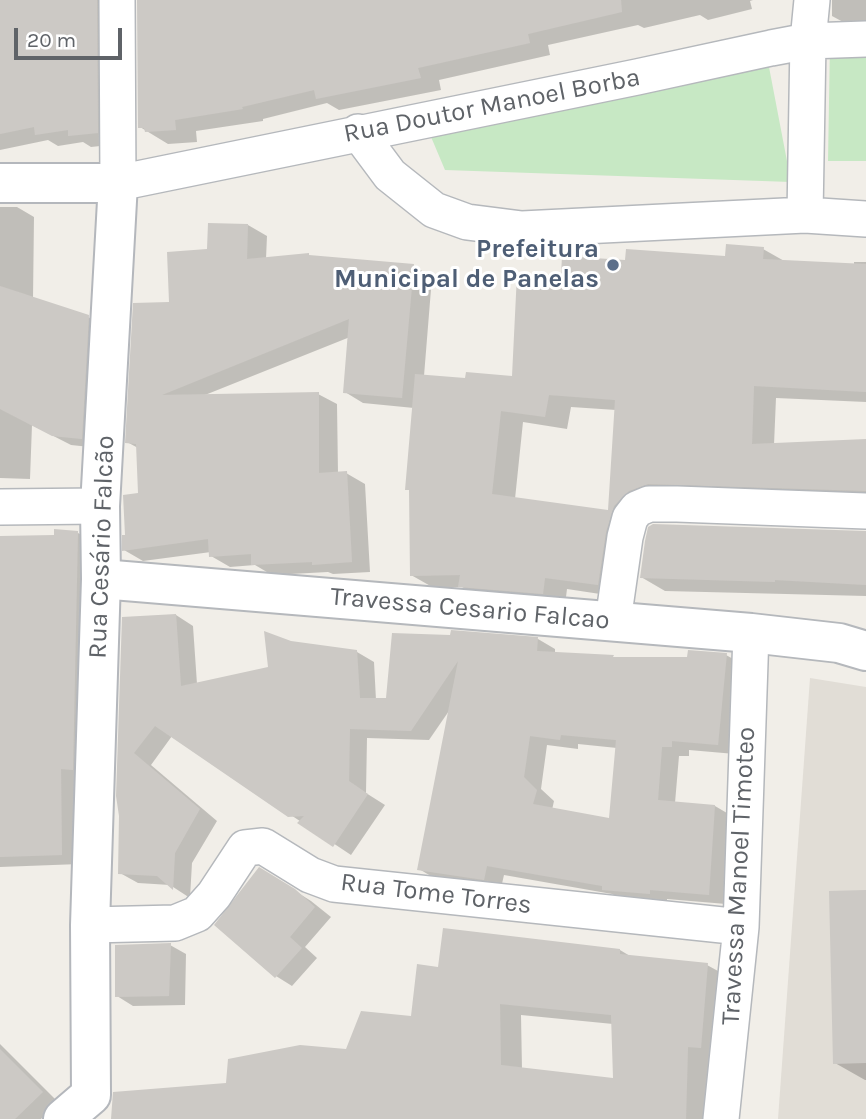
<!DOCTYPE html>
<html>
<head>
<meta charset="utf-8">
<style>
  body { margin:0 }
  #map { position:relative; width:866px; height:1119px; overflow:hidden; background:#f1eee8; font-family:Karla,sans-serif }
  canvas { display:block }
  .scale { position:absolute; left:14px; top:28px; width:108px; height:32px; box-sizing:border-box; border:4px solid #5f6368; border-top:0; padding-left:9px; font-size:21px; line-height:24px; white-space:nowrap; color:#5f6368; -webkit-text-stroke:5px #fff; paint-order:stroke }
</style>
</head>
<body>
<div id="map">
<canvas width="866" height="1119"></canvas>
<div class="scale">20 m</div>
</div>
<script>
const g = document.querySelector('canvas').getContext('2d');
g.lineJoin = 'round';
function paint(path, color) {
  g.fillStyle = color;
  g.fill(path, 'evenodd');
}
function poly(rows) {
  const path = new Path2D();
  for (const r of rows) {
    path.moveTo(r[0], r[1]);
    for (let i = 2; i < r.length; i += 2) path.lineTo(r[i], r[i + 1]);
  }
  return path;
}
function strokePath(path, color, width, dash) {
  g.strokeStyle = color;
  g.lineWidth = width;
  g.lineCap = dash ? 'butt' : 'round';
  g.setLineDash(dash || []);
  g.stroke(path);
}
function write(font, color, halo, rows, align = 'center') {
  g.font = font + ' Karla,sans-serif';
  g.lineWidth = 6;
  g.setLineDash([]);
  g.textBaseline = 'middle';
  g.strokeStyle = halo;
  g.fillStyle = color;
  for (const [text, x, y, turn = 0] of rows) {
    g.save();
    g.translate(x, y);
    g.rotate((+turn || 0) * Math.PI / 180);
    g.textAlign = isNaN(turn) ? turn : align;
    if (halo) g.strokeText(text, 0, 0);
    g.fillText(text, 0, 0);
    g.restore();
  }
}
paint(poly([
  [810,678,866,687,866,1119,778,1119]
]), '#e1ddd6');
paint(poly([
  [830,44,866,44,866,161,828,161],
  [769,67,791,182,445,170,426,125]
]), '#c7e8c4');
paint(poly([
  [0,0,123,0,119,144,91,147,83,142,58,146,48,140,0,150],
  [139,0,753,0,750,1,752,9,708,20,700,15,644,28,638,25,548,45,550,55,439,80,441,90,339,110,327,103,263,119,263,121,196,131,197,142,168,144,140,127],
  [832,0,866,0,866,32,856,29,832,16],
  [0,207,17,207,34,217,33,299,88,317,106,327,99,448,71,445,32,425,30,479,0,478],
  [248,225,267,236,266,259,313,257,414,266,432,277,424,376,467,380,514,378,562,277,627,262,727,257,763,249,786,262,854,265,854,262,866,262,866,402,776,398,774,445,866,441,866,496,651,503,620,597,567,589,565,605,482,598,462,587,434,588,411,575,411,491,407,489,414,408,363,403,345,392,350,337,205,395,318,394,337,404,338,473,346,473,365,484,370,572,333,574,328,572,272,575,255,565,230,567,211,556,211,552,143,561,124,550,139,494,138,448,127,442,171,304,209,250],
  [571,407,616,410,609,512,515,499,523,422,567,429],
  [78,533,96,543,80,864,0,867,0,538,56,537],
  [866,533,866,596,665,591,641,577],
  [176,615,193,626,197,684,270,668,291,643,357,652,374,662,376,700,387,700,393,635,538,639,555,649,555,654,616,659,689,659,726,655,744,665,735,754,689,750,689,756,679,756,675,803,715,806,732,816,726,904,667,899,667,903,621,899,612,894,504,875,501,888,436,879,419,869,451,708,429,740,367,738,366,793,385,805,351,855,172,736,151,765,217,821,192,863,190,898,170,885,138,883,120,873,121,816,118,796],
  [578,744,617,748,610,820,552,810,554,801,541,789,547,745,578,749],
  [276,879,311,901,331,917,305,947,317,958,292,986,276,976],
  [866,892,866,1080,865,1080,835,1063],
  [170,945,186,954,185,1005,133,1006,117,996],
  [620,950,630,956,707,965,729,977,723,1060,709,1059,708,1119,113,1119,347,1050,412,1018,439,969],
  [521,1015,613,1024,615,1080,522,1069],
  [0,1044,58,1102,41,1119,0,1119]
]), '#0003');
paint(poly([
  [0,0,97,0,98,133,68,136,68,130,35,135,34,127,0,134],
  [137,0,621,0,622,12,528,34,530,43,418,68,421,78,316,99,314,90,242,107,243,109,175,120,176,130,145,132,144,128,138,128],
  [208,223,248,224,247,259,309,253,309,255,414,264,402,398,343,393,349,319,162,395,319,392,319,473,347,471,352,562,312,565,312,562,251,565,251,554,209,557,208,539,122,551,122,535,125,535,123,495,138,493,136,444,125,443,133,303,169,302,167,252,207,249],
  [726,244,764,247,763,259,866,264,866,392,754,386,752,444,866,439,866,491,648,484,629,491,614,506,606,532,598,585,545,578,543,594,458,587,460,575,410,576,409,490,405,490,415,374,465,378,466,372,512,376,517,274,561,275,562,256,625,260,626,249,725,256],
  [549,395,615,400,608,510,492,494,501,411,545,417],
  [0,286,89,315,82,439,52,436,0,409],
  [653,524,866,531,866,585,775,580,775,582,640,578,645,541,648,527],
  [54,529,78,531,73,770,61,769,62,855,0,857,0,536,54,535],
  [176,614,181,686,268,667,264,631,291,641,357,650,360,698,386,698,392,633,450,635,451,630,538,637,537,651,614,655,613,657,687,657,688,650,727,653,718,745,672,741,672,747,662,747,658,800,715,805,709,895,650,890,650,894,602,890,602,886,487,866,484,880,417,870,458,661,411,731,350,729,349,781,368,794,333,847,297,823,304,816,288,817,155,726,134,753,200,809,175,853,173,890,157,876,118,874,119,816,116,796,122,617],
  [561,735,616,740,609,818,533,804,537,790,524,777,530,736,560,740],
  [259,867,295,889,315,907,290,937,302,948,275,978,214,925],
  [866,890,866,1063,833,1064,829,891],
  [443,928,620,949,620,954,708,963,701,1048,688,1047,686,1119,111,1119,113,1092,226,1083,228,1059,300,1045,346,1049,361,1011,411,1016,417,964,438,967],
  [500,1004,611,1015,613,1078,501,1065],
  [171,943,169,996,115,997,115,945],
  [0,1049,43,1092,15,1119,0,1119]
]), '#ccc9c5');
const minor = poly([
  [117,0,118,183,637,77,771,48,808,41,866,39],
  [358,132,390,175,434,210,467,222,522,229,805,215,866,219],
  [805,215,808,41,812,0],
  [0,507,100,506],
  [613,621,625,537,630,518,637,509,649,504,677,504,866,511],
  [90,925,175,923,197,914,214,895,245,848,263,846,310,875,334,884,741,927],
  [721,1119,741,927,751,633]
]);
const tertiary = poly([
  [101,579,751,633,839,643,866,651]
]);
const secondary = poly([
  [0,183,118,183,100,506,101,579,90,925,91,1095,63,1119]
]);
strokePath(minor, '#b5b8bc', 38);
strokePath(tertiary, '#b5b8bc', 42);
strokePath(secondary, '#b4b7bc', 42);
strokePath(minor, '#fff', 35);
strokePath(tertiary, '#fff', 38);
strokePath(secondary, '#fff', 38);
for (const [x, y, r, color] of [
  [613,265,7,"#5c6f8a"]
]) {
  const dot = new Path2D();
  dot.arc(x, y, r, 0, 2 * Math.PI);
  g.fillStyle = color;
  g.fill(dot);
  strokePath(dot, '#fff', 2.5);
}
write('26px', '#5f6368', '#fff', [
  ["Rua Doutor Manoel Borba",492,106,-11],
  ["Rua Cesário Falcão",102,547,-88],
  ["Travessa Cesario Falcao",470,609,5],
  ["Travessa Manoel Timoteo",739,876,-87],
  ["Rua Tome Torres",436,894,7]
]);
write('bold 26px', '#4e5e75', '#fff', [
  ["Prefeitura",599,250],
  ["Municipal de Panelas",599,280]
], 'right');
</script>
</body>
</html>
